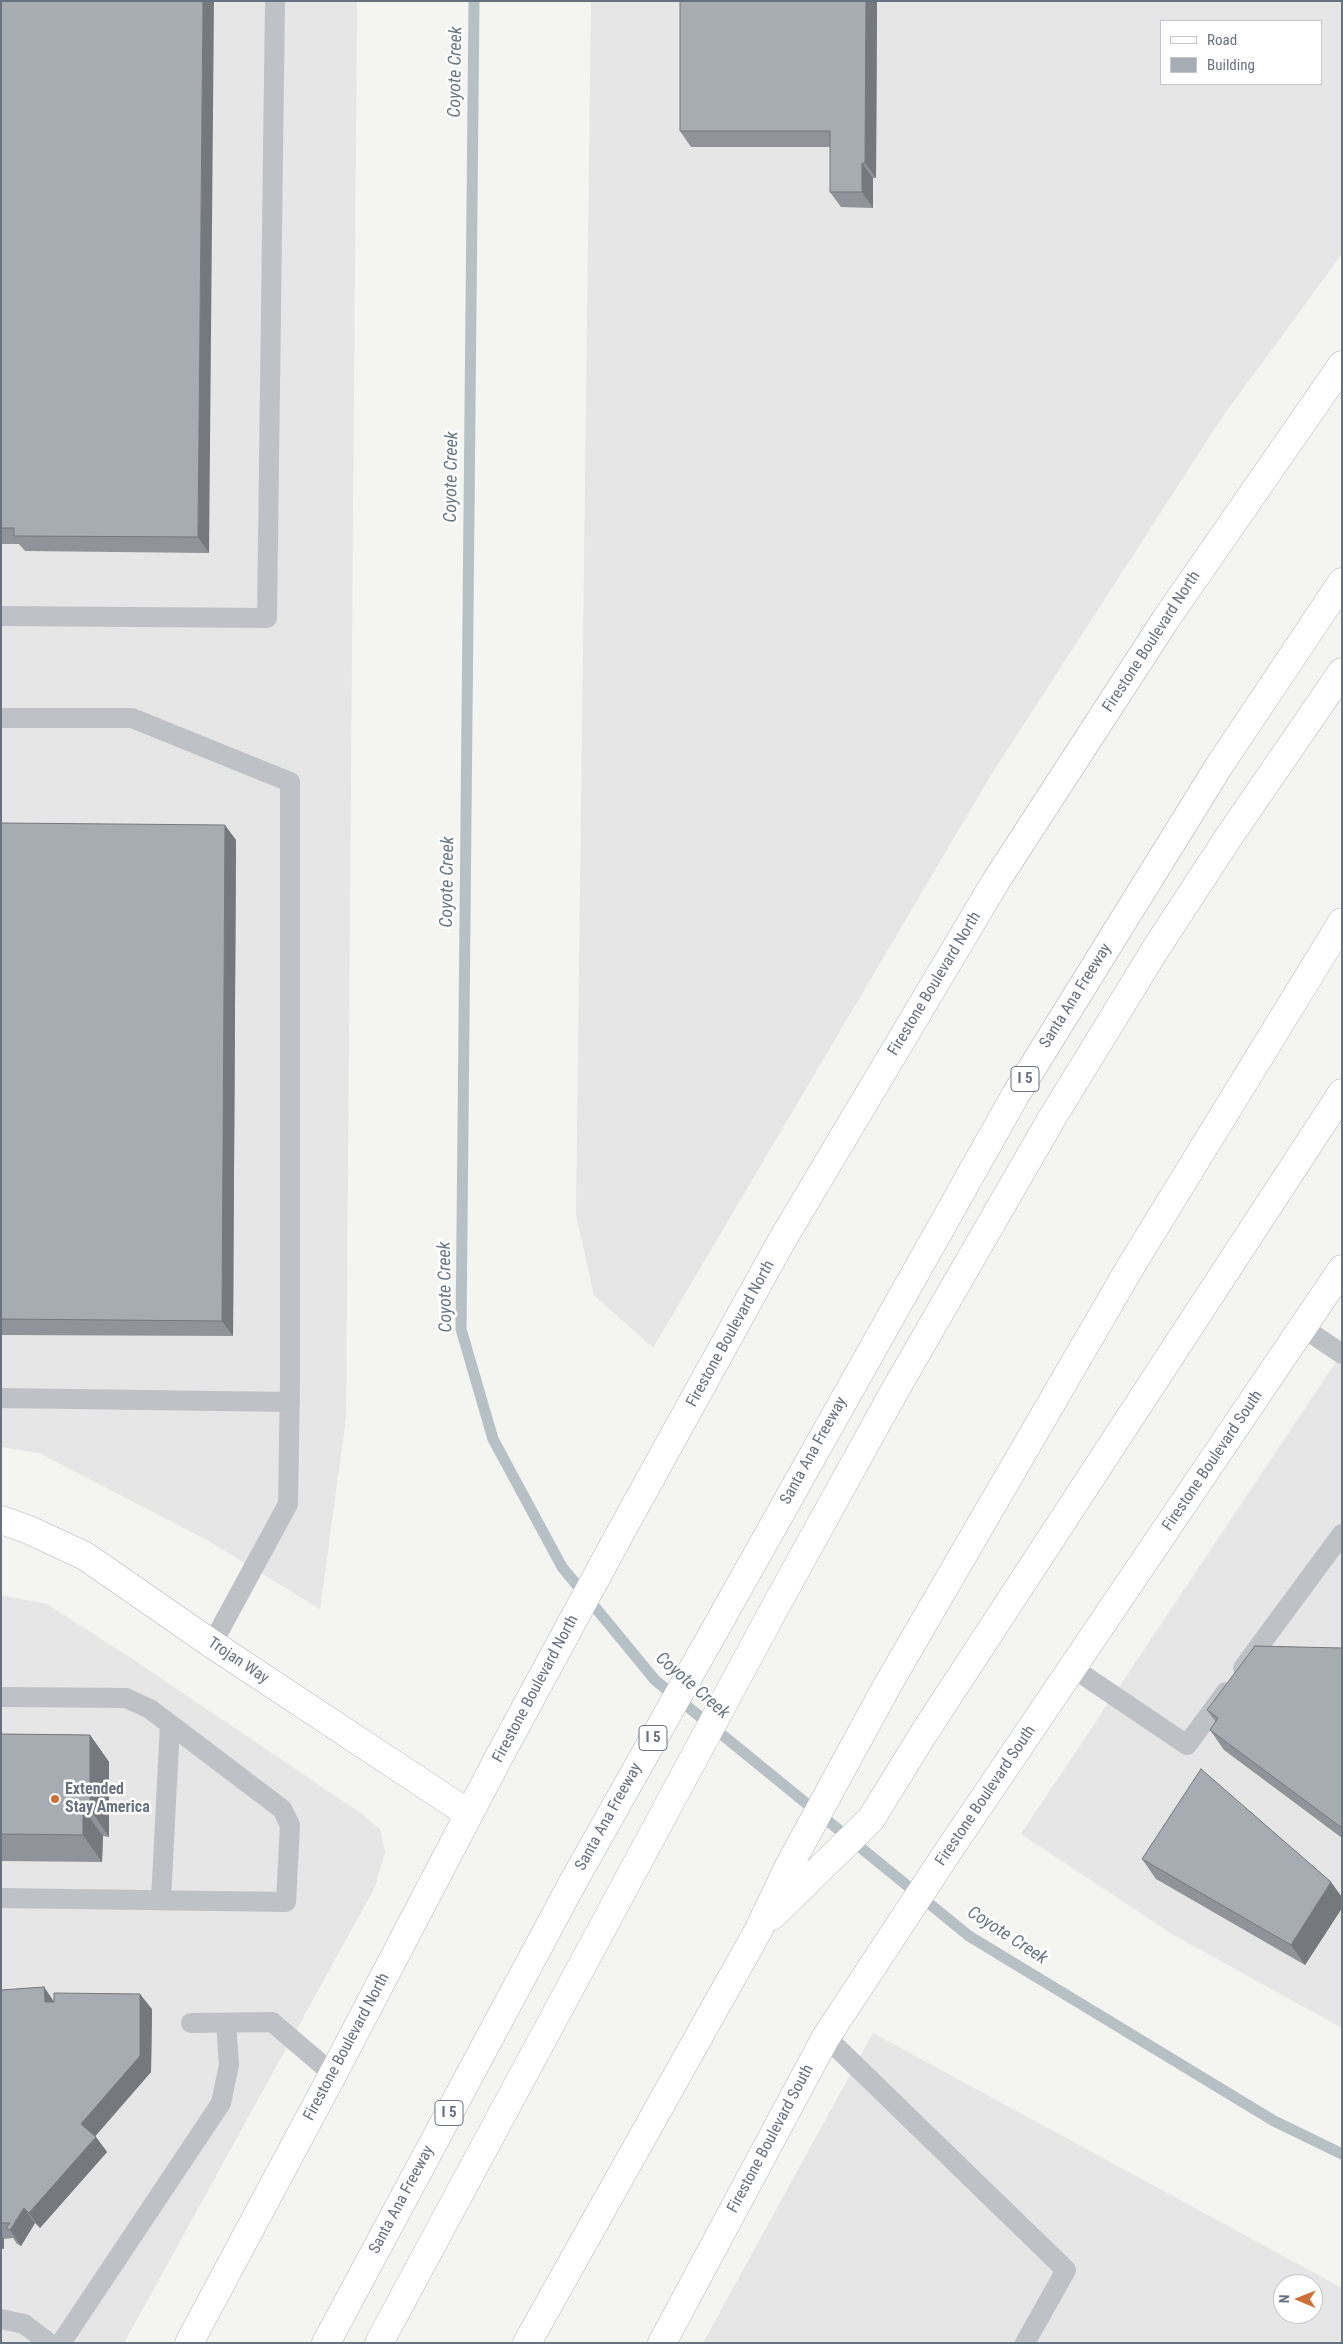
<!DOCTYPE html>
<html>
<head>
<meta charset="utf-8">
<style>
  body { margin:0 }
  #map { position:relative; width:1343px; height:2344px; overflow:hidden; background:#f4f4f1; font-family:"Roboto Condensed",sans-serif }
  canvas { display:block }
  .frame { position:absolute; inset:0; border:2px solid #67717f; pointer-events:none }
  .legend { position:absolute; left:1160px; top:20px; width:162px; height:65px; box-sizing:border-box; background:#fff; border:1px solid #c2c6cc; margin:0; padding:6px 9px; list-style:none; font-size:15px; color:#67717f }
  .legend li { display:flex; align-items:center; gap:10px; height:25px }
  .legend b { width:25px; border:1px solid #c2c6cc }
  .north { position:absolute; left:1273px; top:2274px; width:50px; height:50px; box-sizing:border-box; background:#fff; border:1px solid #c2c6cc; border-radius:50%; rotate:271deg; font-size:14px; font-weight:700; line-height:20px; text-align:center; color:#67717f }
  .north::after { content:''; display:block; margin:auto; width:18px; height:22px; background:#cf6e36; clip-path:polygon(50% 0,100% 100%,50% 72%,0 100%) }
</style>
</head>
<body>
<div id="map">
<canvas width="1343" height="2344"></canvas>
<div class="frame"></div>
<ul class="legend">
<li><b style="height:6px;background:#fff"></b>Road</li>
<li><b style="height:14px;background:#a7acb3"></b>Building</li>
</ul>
<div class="north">N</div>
</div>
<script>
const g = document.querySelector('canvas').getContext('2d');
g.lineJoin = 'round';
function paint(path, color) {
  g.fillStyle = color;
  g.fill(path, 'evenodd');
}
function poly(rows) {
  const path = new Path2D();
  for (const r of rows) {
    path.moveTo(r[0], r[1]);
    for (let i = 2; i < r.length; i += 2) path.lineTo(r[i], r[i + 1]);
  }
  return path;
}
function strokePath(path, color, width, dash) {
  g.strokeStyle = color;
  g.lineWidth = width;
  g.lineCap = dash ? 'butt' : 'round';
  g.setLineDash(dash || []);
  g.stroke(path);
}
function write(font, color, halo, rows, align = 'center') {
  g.font = font + ' "Roboto Condensed",sans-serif';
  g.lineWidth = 5;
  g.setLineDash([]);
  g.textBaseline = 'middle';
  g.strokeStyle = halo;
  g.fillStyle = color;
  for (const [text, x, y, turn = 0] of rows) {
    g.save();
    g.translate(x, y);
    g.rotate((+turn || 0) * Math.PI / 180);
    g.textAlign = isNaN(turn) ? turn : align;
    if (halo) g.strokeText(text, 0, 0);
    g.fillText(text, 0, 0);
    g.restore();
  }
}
paint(poly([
  [1,1,357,1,346,1417,320,1609,207,1540,39,1453,1,1447],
  [591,1,1342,1,1342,254,1223,416,991,775,653,1348,594,1295,576,1214],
  [1162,21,1322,21,1322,84,1162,84],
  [1342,1353,1342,2028,1172,1934,1021,1834],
  [1,1595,47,1604,131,1658,362,1814,380,1829,385,1852,375,1887,124,2343,1,2343],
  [873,2033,1342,2288,1342,2343,703,2343],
  [1283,2284,1313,2284,1313,2314,1283,2314]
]), '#e5e6e5');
strokePath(poly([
  [474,1,461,1329,493,1439,562,1567,655,1680,969,1936,1274,2121,1342,2154]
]), '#b7c0c5', 11);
const secondary = poly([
  [1,1520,27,1529,85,1556,212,1644,469,1814],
  [189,2343,333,2074,500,1755,623,1528,781,1242,996,881,1166,619,1342,365],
  [662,2343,826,2037,949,1850,1342,1269]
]);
const highway = poly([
  [772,1916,871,1819,924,1733,1342,1093],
  [326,2343,572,1884,1016,1094,1219,766,1342,582],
  [379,2343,773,1611,894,1392,1052,1118,1155,950,1228,838,1342,672],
  [527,2343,758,1931,789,1866,887,1686,1131,1266,1342,922]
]);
strokePath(secondary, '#b1b4b9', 29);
strokePath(highway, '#b1b4b7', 29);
strokePath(poly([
  [1,616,267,618,275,1],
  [1,718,132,718,290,782,290,1383,288,1504,212,1644],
  [1302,1327,1342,1354],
  [1,1398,290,1402],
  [1073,1668,1187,1745,1226,1692],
  [1243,1668,1342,1534],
  [1,1697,126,1698,150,1709,282,1809,290,1825,286,1902,1,1898],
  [161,1900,170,1724],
  [191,2023,272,2022,333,2074],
  [826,2037,1066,2270,1025,2343],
  [1,2319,24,2324,49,2343],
  [61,2343,221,2103,229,2065,226,2023]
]), '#bec1c5', 20);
strokePath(secondary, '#fff', 28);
strokePath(highway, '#fff', 28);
paint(poly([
  [1,1,209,553,25,551,19,544,1,544],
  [680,1,877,1,876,178,873,178,873,208,841,207,830,192,830,147,691,147,680,131],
  [1,823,236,840,233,1336,1,1335],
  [1342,1648,1342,1838,1224,1750,1210,1730,1216,1722,1207,1710],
  [1,1734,90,1735,109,1762,109,1837,103,1836,102,1862,1,1861],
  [1142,1859,1342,1897,1342,1908,1305,1965,1156,1879],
  [1,1990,54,2002,152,2009,151,2072,95,2136,107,2152,40,2228,35,2223,21,2246,17,2244,13,2238,4,2239,4,2249,1,2249]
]), '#90949a');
paint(poly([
  [203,1,214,1,209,553,198,537],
  [866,1,877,1,876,178,865,163],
  [862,163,873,178,873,208,862,192],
  [225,825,236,840,233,1336,222,1321],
  [90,1735,109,1762,109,1837,90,1809],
  [83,1809,103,1836,102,1862,83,1835],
  [1331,1882,1342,1897,1342,1908,1305,1965,1291,1945],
  [44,1987,55,2003,45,2002],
  [140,1994,152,2009,151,2072,92,2140,81,2124],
  [96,2137,107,2152,40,2228,29,2213],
  [24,2208,35,2223,21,2246,10,2230],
  [1,2235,4,2239,4,2249,1,2246]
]), '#75787d');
const building = poly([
  [1,1,203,1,198,537,14,536,14,528,1,528,1,1],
  [680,1,866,1,865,163,862,163,862,192,830,192,830,131,680,131,680,1],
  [1,823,225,825,222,1321,1,1319,1,823],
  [1255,1646,1342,1648,1342,1828,1210,1730,1218,1718,1207,1710,1255,1646],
  [1,1734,90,1735,90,1809,83,1809,83,1835,1,1834,1,1734],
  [1201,1769,1331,1882,1291,1945,1142,1859,1201,1769],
  [44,1987,45,2002,54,2002,54,1993,140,1994,140,2056,81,2124,96,2137,29,2213,24,2208,10,2230,6,2228,10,2223,1,2223,1,1990,44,1987]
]);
paint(building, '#a7acb3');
strokePath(building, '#75787d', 1);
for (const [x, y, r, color] of [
  [55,1799,5,"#cf6e36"]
]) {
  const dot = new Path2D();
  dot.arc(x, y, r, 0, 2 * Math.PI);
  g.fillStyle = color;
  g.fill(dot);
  strokePath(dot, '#fff', 2);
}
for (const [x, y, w] of [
  [1025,1079,28],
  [653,1738,28],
  [449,2113,28]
]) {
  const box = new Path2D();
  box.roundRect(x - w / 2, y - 12.5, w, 25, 4);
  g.fillStyle = '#fff';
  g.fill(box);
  strokePath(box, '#67717f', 1);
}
write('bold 15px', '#67717f', null, [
  ["I 5",1025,1079],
  ["I 5",653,1738],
  ["I 5",449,2113]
]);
write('16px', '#67717f', '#fff', [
  ["Firestone Boulevard North",1152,642,-57],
  ["Firestone Boulevard North",935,984,-59],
  ["Santa Ana Freeway",1076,996,-58],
  ["Firestone Boulevard North",731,1334,-61],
  ["Santa Ana Freeway",814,1451,-61],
  ["Firestone Boulevard South",1213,1461,-56],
  ["Trojan Way",238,1661,34],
  ["Firestone Boulevard North",536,1689,-62],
  ["Firestone Boulevard South",986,1796,-56],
  ["Santa Ana Freeway",609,1817,-61],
  ["Firestone Boulevard North",347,2047,-62],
  ["Firestone Boulevard South",771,2139,-62],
  ["Santa Ana Freeway",402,2200,-62]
]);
write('bold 16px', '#67717f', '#fff', [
  ["Extended",65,1790],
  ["Stay America",65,1808]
], 'left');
write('italic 18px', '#687883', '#fff', [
  ["Coyote Creek",456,72,-89],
  ["Coyote Creek",452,477,-89],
  ["Coyote Creek",448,882,-89],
  ["Coyote Creek",446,1287,-91],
  ["Coyote Creek",692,1686,41],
  ["Coyote Creek",1007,1936,33]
]);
</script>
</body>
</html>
